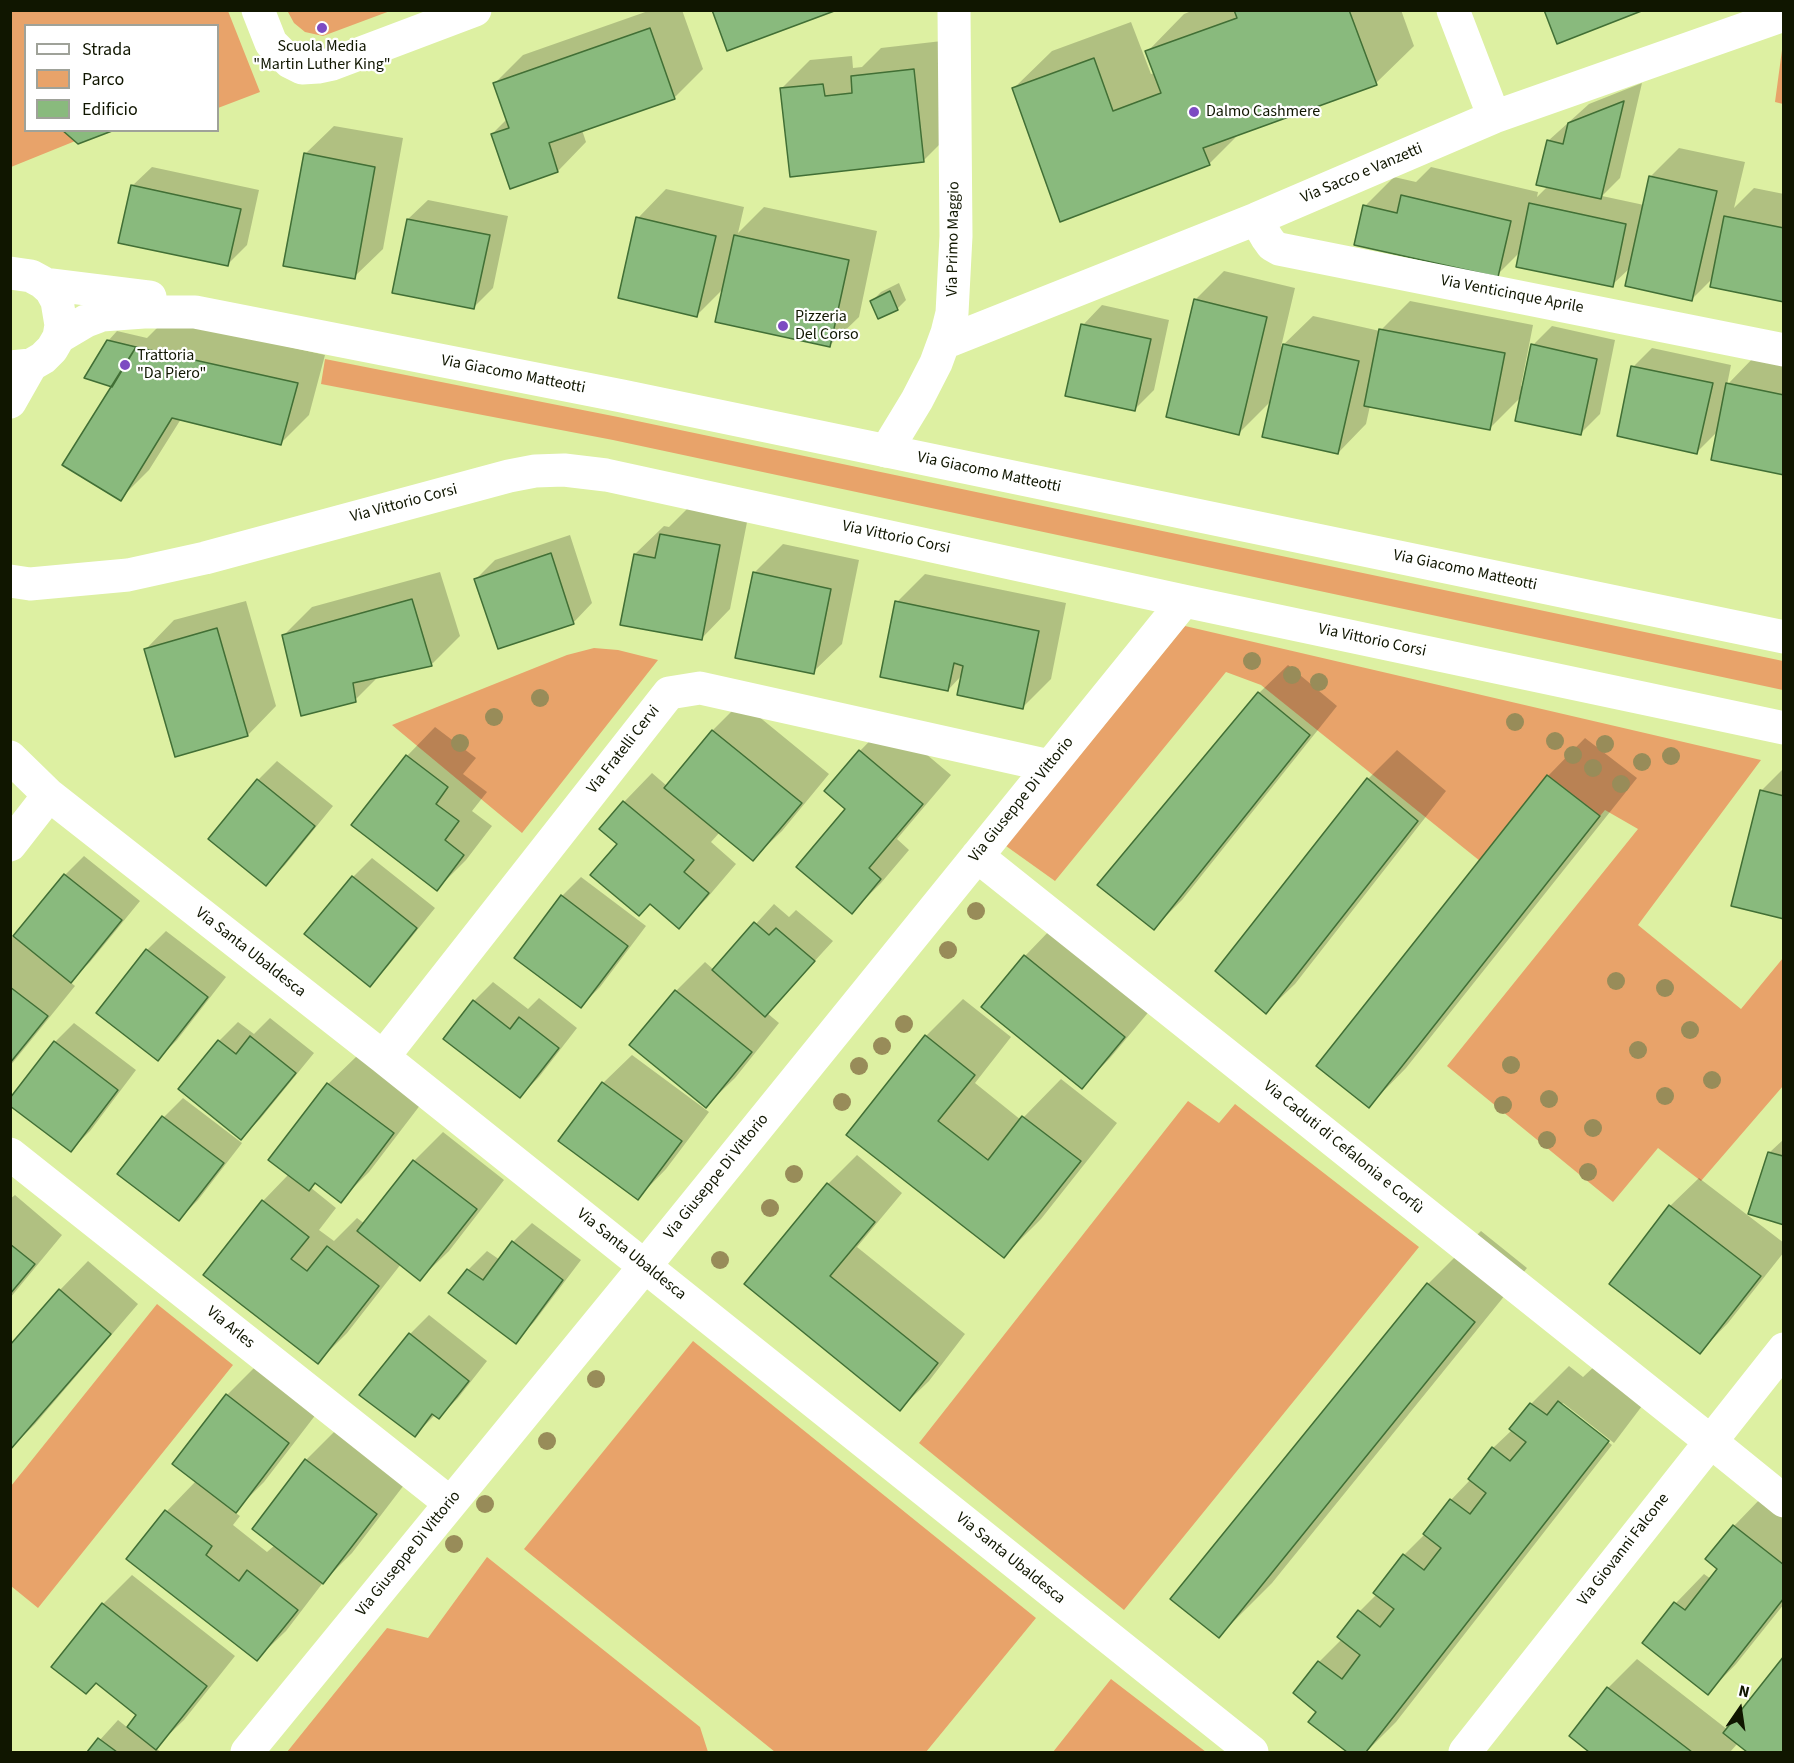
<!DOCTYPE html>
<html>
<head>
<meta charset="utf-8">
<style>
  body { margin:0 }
  #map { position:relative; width:1794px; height:1763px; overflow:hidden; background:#ddf0a2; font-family:"Source Sans 3",sans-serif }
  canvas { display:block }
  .frame { position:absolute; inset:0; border:12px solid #101600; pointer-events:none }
  .legend { position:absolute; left:24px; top:24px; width:195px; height:108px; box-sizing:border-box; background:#fff; border:2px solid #9fa299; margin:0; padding:8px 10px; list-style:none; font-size:18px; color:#101600 }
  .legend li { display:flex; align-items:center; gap:12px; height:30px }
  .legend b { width:30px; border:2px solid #9fa299 }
  .north { position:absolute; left:1710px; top:1679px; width:60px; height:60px; -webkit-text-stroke:4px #fff; paint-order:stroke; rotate:13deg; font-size:16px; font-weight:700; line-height:24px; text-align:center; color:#101600 }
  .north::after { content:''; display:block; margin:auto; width:21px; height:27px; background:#101600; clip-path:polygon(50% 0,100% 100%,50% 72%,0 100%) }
</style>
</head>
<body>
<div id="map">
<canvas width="1794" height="1763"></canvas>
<div class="frame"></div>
<ul class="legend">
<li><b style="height:8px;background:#fff"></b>Strada</li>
<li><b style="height:16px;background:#e8a36a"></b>Parco</li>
<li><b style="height:16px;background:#89ba7d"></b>Edificio</li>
</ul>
<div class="north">N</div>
</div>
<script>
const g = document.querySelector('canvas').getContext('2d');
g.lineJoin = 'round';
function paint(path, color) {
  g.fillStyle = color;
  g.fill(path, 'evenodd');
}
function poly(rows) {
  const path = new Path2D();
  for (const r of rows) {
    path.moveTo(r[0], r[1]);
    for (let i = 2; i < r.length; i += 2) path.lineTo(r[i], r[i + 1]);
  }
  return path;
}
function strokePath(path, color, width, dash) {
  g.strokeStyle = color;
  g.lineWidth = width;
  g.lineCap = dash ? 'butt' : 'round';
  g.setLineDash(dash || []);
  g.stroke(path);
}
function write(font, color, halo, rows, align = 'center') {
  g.font = font + ' "Source Sans 3",sans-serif';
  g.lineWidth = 4.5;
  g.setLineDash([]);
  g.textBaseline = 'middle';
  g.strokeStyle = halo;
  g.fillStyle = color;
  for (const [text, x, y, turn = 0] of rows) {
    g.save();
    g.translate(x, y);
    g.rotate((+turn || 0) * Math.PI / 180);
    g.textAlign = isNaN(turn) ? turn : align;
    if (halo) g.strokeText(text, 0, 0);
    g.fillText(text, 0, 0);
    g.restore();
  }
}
paint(poly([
  [11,11,228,11,260,92,218,108,218,26,26,26,26,130,100,131,11,167],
  [288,12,288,11,390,11,323,36,305,32,294,23],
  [1783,49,1784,49,1783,104,1775,102,1782,50],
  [325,359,618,417,1783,661,1783,690,613,440,321,384],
  [1185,626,1761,760,1638,925,1741,1009,1783,958,1783,1086,1701,1181,1658,1148,1613,1202,1447,1066,1638,829,1605,810,1600,816,1547,775,1480,861,1261,685,1226,672,1055,881,1006,846],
  [594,648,618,650,658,660,522,833,392,725,567,655],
  [1188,1101,1219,1123,1235,1104,1419,1247,1124,1610,919,1443],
  [157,1304,233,1365,38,1608,11,1586,11,1486],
  [693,1341,1036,1618,926,1752,775,1752,524,1549],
  [487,1557,700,1727,708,1752,287,1752,387,1628,428,1638],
  [1111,1679,1206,1752,1053,1752]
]), '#e8a36a');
paint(poly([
  [651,10,682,10,703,69,674,98,582,130,586,142,558,171,492,134,507,119,495,83,523,55],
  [1194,10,1401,10,1414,46,1376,83,1240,133,1209,164,1014,88,1052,51,1131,22,1151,74,1155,73,1147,52,1184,14],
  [942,41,952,132,923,161,781,89,810,60,852,56,853,68,862,67,881,48],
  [1642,83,1620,178,1602,196,1644,205,1651,176,1679,148,1745,162,1734,208,1754,188,1784,194,1784,300,1713,278,1692,299,1631,267,1612,285,1520,252,1497,275,1365,206,1394,177,1416,182,1431,167,1538,192,1537,197,1548,186,1548,141,1589,104],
  [334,126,403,138,383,249,354,277,305,154],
  [152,167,259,190,247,245,228,264,132,186],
  [666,189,744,207,738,233,764,207,877,231,859,317,830,345,724,288,697,315,638,218],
  [428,200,508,216,493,288,474,307,394,292,408,219],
  [1224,271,1295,288,1281,347,1313,316,1380,331,1410,301,1533,325,1521,386,1524,387,1533,345,1552,326,1615,340,1600,414,1580,434,1522,396,1490,428,1370,406,1366,424,1338,453,1271,401,1239,433,1195,300],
  [899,283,906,300,897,309,872,301,881,292],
  [1102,305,1169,320,1154,390,1135,409,1083,325],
  [166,319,325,355,309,415,280,444,181,419,149,470,120,499,114,386,108,341,117,331,147,338],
  [1652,348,1731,365,1727,385,1756,355,1784,361,1784,473,1718,431,1697,452,1633,367],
  [690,506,748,517,730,609,702,638,635,554,664,526,669,527],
  [570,535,592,603,573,623,476,579,495,560],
  [783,544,859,560,842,644,813,672,754,573],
  [440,572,460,636,431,665,379,676,355,700,284,635,312,607],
  [925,574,1066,603,1051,679,1022,708,963,674,948,690,897,602],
  [246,601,276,706,248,735,146,649,174,620],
  [1288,665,1337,706,1182,900,1154,928,1259,693],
  [741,702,829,774,782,831,753,859,720,832,711,842,736,864,707,898,679,927,619,844,624,802,652,773,667,786,713,730],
  [888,722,951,775,897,839,909,850,881,883,852,912,847,808,860,751],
  [435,727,476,758,463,774,487,792,472,811,492,826,466,860,437,889,407,756],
  [1585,738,1637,778,1406,1068,1369,1106,1548,776],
  [1397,750,1446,791,1295,984,1266,1012,1217,971,1368,779],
  [277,761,333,806,285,865,266,884,258,780],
  [1784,768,1784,917,1761,791],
  [84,856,140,901,90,962,70,982,75,986,10,1066,10,940,65,875],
  [372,858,435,908,388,966,369,985,306,934,353,877],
  [581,877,646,926,600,987,581,1006,562,896],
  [774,904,789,917,796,910,833,941,767,1013,779,1023,735,1078,706,1106,631,1045,676,991,705,962,714,970],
  [1053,927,1152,1008,1110,1058,1082,1087,1025,956],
  [166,931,226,977,177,1040,158,1059,147,950],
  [493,982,528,1009,539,998,577,1028,539,1077,520,1096,474,1001],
  [963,999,1011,1037,975,1083,1021,1120,1061,1079,1117,1123,1041,1219,1004,1256,848,1134,926,1036],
  [270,1018,314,1053,260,1119,241,1138,219,1041,238,1022,254,1034],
  [74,1023,136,1070,90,1131,71,1150,55,1042],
  [632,1055,709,1112,666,1169,638,1198,603,1083],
  [357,1056,421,1104,369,1172,340,1201,316,1182,310,1187,336,1208,319,1230,334,1241,357,1218,365,1224,414,1161,443,1132,504,1180,449,1251,420,1279,401,1264,347,1333,318,1362,263,1201,289,1174,328,1084],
  [183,1098,242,1143,198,1200,179,1219,164,1117],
  [1784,1139,1784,1224,1770,1152],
  [857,1155,902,1193,857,1247,965,1334,929,1381,900,1409,746,1284,828,1184],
  [1699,1178,1784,1243,1784,1252,1728,1323,1700,1352,1670,1206],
  [15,1195,62,1235,10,1298,10,1199],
  [532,1223,581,1260,534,1322,515,1342,468,1270,487,1251,500,1260,513,1242],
  [1481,1231,1527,1268,1272,1583,1219,1636,1428,1284],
  [88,1261,138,1304,35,1424,10,1449,60,1290],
  [429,1315,487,1361,458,1398,439,1417,435,1415,415,1435,361,1395,410,1334],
  [1597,1364,1645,1402,1614,1443,1563,1403,1561,1405,1612,1445,1396,1722,1366,1752,1350,1752,1310,1722,1319,1712,1295,1693,1319,1662,1342,1639,1339,1637,1360,1611,1377,1594,1375,1593,1404,1555,1424,1535,1451,1500,1471,1479,1470,1478,1493,1448,1512,1430,1531,1404,1569,1366,1583,1377],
  [255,1367,317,1413,264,1482,234,1512,240,1516,233,1525,267,1552,275,1545,254,1528,306,1460,335,1431,404,1485,352,1553,325,1580,286,1631,257,1659,128,1559,167,1511,196,1481,227,1395],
  [1762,1497,1784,1514,1784,1604,1736,1664,1708,1693,1644,1643,1676,1603,1704,1574,1711,1579,1719,1569,1734,1526],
  [132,1575,235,1656,184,1720,155,1748,161,1752,89,1752,118,1720,128,1728,139,1715,97,1682,54,1666,103,1604],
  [1784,1658,1784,1752,1749,1752,1738,1743,1730,1752,1592,1752,1571,1736,1608,1688,1637,1659,1728,1730]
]), '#0003');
const building = poly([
  [712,10,837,10,727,51,712,10],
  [1234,10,1349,10,1377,85,1203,148,1210,165,1060,222,1012,88,1094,58,1113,111,1161,93,1145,51,1237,18,1234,10],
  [1544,10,1644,10,1557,44,1544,10],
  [650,28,675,99,549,143,558,172,510,189,491,134,509,128,493,83,650,28],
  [914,69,924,162,790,177,780,88,823,84,825,96,852,93,851,76,914,69],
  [1624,101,1601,199,1536,185,1547,140,1563,144,1568,123,1624,101],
  [62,130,112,130,112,131,78,144,62,130],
  [304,153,375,167,355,279,283,266,304,153],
  [1649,176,1717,191,1692,301,1625,286,1649,176],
  [131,185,241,209,228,266,118,243,131,185],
  [1401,195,1511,221,1498,277,1354,245,1363,205,1397,213,1401,195],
  [1529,203,1626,224,1613,287,1516,267,1529,203],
  [1724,216,1784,228,1784,302,1710,287,1724,216],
  [636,217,716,236,697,317,618,298,636,217],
  [407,219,490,235,474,309,392,293,407,219],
  [734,235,849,260,830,347,715,322,734,235],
  [890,291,898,310,878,319,870,301,890,291],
  [1194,299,1267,317,1239,435,1166,417,1194,299],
  [1081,324,1151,339,1135,411,1065,396,1081,324],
  [1379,329,1505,353,1490,430,1364,406,1379,329],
  [107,340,136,347,112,387,84,378,107,340],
  [1283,344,1359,361,1338,454,1262,437,1283,344],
  [1531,344,1597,359,1581,435,1515,421,1531,344],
  [136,347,298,383,281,445,172,418,121,501,62,465,136,347],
  [1631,366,1713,383,1697,454,1617,436,1631,366],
  [1726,383,1784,395,1784,475,1711,460,1726,383],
  [660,534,720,545,702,640,620,625,634,554,655,558,660,534],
  [551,553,574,624,498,649,474,579,551,553],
  [753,572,831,589,814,674,735,658,753,572],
  [412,599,432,666,353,683,356,702,301,716,282,635,412,599],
  [895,601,1039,631,1023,709,957,695,963,666,954,663,948,691,880,677,895,601],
  [217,628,248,736,175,757,144,649,217,628],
  [1258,692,1310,735,1154,930,1097,885,1258,692],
  [712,730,802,803,753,861,664,788,712,730],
  [859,750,923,804,869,868,881,879,852,914,796,867,845,809,824,791,859,750],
  [406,755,448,787,436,804,459,821,445,840,464,855,437,891,351,825,406,755],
  [1547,775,1600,816,1369,1108,1316,1066,1547,775],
  [1367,778,1418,821,1266,1014,1215,971,1367,778],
  [257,779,315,826,266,886,208,839,257,779],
  [1760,790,1784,796,1784,919,1731,906,1760,790],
  [623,801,694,860,684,872,709,893,679,929,650,904,639,916,590,875,617,844,599,829,623,801],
  [64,874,122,920,71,983,13,936,64,874],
  [352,876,417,928,370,987,304,934,352,876],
  [561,895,628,946,581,1008,514,958,561,895],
  [754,922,769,935,776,928,815,961,765,1017,712,970,754,922],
  [146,949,208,997,158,1061,96,1013,146,949],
  [1024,955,1125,1037,1082,1089,981,1007,1024,955],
  [10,987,48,1016,10,1063,10,987],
  [675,990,752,1052,706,1108,629,1045,675,990],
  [473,1000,510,1029,519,1017,559,1048,520,1098,443,1039,473,1000],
  [925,1035,975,1075,938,1121,988,1160,1022,1116,1081,1161,1004,1258,846,1135,925,1035],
  [250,1036,296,1073,241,1140,178,1089,218,1040,236,1054,250,1036],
  [54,1041,118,1090,71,1152,10,1106,10,1098,54,1041],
  [602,1082,682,1141,638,1200,558,1141,602,1082],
  [327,1083,394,1133,341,1203,315,1183,309,1191,268,1160,327,1083],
  [162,1116,224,1163,179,1221,117,1174,162,1116],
  [1768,1152,1783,1156,1784,1155,1784,1225,1748,1214,1768,1152],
  [413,1160,477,1209,420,1281,357,1231,413,1160],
  [827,1183,875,1222,830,1276,938,1363,900,1411,744,1284,827,1183],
  [262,1200,309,1237,291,1259,307,1271,327,1246,379,1286,318,1364,203,1275,262,1200],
  [1669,1205,1761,1276,1700,1354,1609,1284,1669,1205],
  [512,1241,563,1280,516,1344,448,1293,467,1269,483,1280,512,1241],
  [10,1244,35,1264,10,1294,10,1244],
  [1427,1283,1475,1322,1219,1638,1170,1599,1427,1283],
  [59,1289,111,1334,10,1450,10,1345,59,1289],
  [409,1333,469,1381,439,1419,432,1414,415,1437,359,1395,409,1333],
  [226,1394,289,1443,236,1513,172,1464,226,1394],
  [1558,1401,1609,1441,1366,1752,1347,1752,1308,1722,1316,1712,1293,1693,1318,1661,1342,1679,1360,1655,1337,1637,1358,1610,1380,1627,1394,1609,1373,1593,1403,1554,1424,1570,1441,1548,1423,1534,1450,1499,1470,1514,1486,1493,1468,1479,1492,1447,1510,1461,1526,1442,1509,1429,1530,1403,1547,1415,1558,1401],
  [305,1459,377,1514,323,1584,252,1529,305,1459],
  [165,1510,212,1546,206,1555,239,1581,247,1570,298,1610,257,1661,126,1559,165,1510],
  [1733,1525,1784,1565,1784,1598,1708,1695,1642,1643,1674,1602,1685,1610,1717,1569,1705,1559,1733,1525],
  [102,1603,207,1686,156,1750,127,1727,136,1715,96,1683,86,1694,51,1667,102,1603],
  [1784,1656,1784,1752,1747,1752,1723,1733,1784,1656],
  [1607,1687,1692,1752,1589,1752,1569,1736,1607,1687],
  [98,1738,117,1752,87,1752,98,1738]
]);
paint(building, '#89ba7d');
strokePath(building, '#416f35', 1.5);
strokePath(poly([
  [258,10,271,43,290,62,302,68,318,67,332,64,475,10],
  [1453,10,1494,117],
  [1256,219,1267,238,1272,245,1279,249,1784,350],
  [944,343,1256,219,1494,117,1784,15],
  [886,451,917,400,936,363,947,333,952,313,956,236,954,10],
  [10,581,30,584,128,575,205,558,509,476,535,471,564,470,606,475,1184,601,1784,728],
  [10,757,49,795,383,1057,1252,1752],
  [10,845,49,795],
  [977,856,1710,1441,1784,1501],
  [383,1057,669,693,700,688,1050,766],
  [10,1154,450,1503],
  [247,1752,645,1266,1184,601],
  [1465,1752,1784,1349]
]), '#fff', 33);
strokePath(poly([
  [10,273,31,276,42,282,51,290,57,301,61,325,59,337,52,349,43,358,31,365,10,367],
  [45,284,150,297],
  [59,337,86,321,102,315,144,312,195,312,622,396,1784,637],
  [10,402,31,365]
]), '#fff', 33);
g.fillStyle = '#988c59';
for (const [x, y] of [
  [1252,661],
  [1292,675],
  [1319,682],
  [540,698],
  [494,717],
  [1515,722],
  [1555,741],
  [460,743],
  [1605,744],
  [1573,755],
  [1671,756],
  [1642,762],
  [1593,768],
  [1621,784],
  [976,911],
  [948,950],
  [1616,981],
  [1665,988],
  [904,1024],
  [1690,1030],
  [882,1046],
  [1638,1050],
  [1511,1065],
  [859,1066],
  [1712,1080],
  [1665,1096],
  [1549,1099],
  [842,1102],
  [1503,1105],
  [1593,1128],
  [1547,1140],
  [1588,1172],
  [794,1174],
  [770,1208],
  [720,1260],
  [596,1379],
  [547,1441],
  [485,1504],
  [454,1544]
]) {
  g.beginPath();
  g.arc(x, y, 9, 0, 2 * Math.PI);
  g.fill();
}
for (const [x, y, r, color] of [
  [322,28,6,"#7d4bc2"],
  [1194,112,6,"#7d4bc2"],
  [783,326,6,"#7d4bc2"],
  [125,365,6,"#7d4bc2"]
]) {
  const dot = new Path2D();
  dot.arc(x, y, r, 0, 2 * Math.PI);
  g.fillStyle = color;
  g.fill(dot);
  strokePath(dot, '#fff', 2);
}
write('16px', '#101600', '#fff', [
  ["Scuola Media",322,47,"center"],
  ["\"Martin Luther King\"",322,65,"center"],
  ["Dalmo Cashmere",1206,112],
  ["Pizzeria",795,317],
  ["Del Corso",795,335],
  ["Trattoria",137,356],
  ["\"Da Piero\"",137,374]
], 'left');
write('16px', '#101600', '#fff', [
  ["Via Sacco e Vanzetti",1362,174,-23],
  ["Via Primo Maggio",954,239,-89],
  ["Via Venticinque Aprile",1512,295,11],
  ["Via Giacomo Matteotti",513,375,11],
  ["Via Giacomo Matteotti",989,473,12],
  ["Via Vittorio Corsi",404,504,-15],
  ["Via Vittorio Corsi",896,538,12],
  ["Via Giacomo Matteotti",1465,571,12],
  ["Via Vittorio Corsi",1372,641,12],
  ["Via Fratelli Cervi",624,750,-52],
  ["Via Giuseppe Di Vittorio",1022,800,-51],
  ["Via Santa Ubaldesca",250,953,38],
  ["Via Caduti di Cefalonia e Corfù",1343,1148,39],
  ["Via Giuseppe Di Vittorio",717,1177,-51],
  ["Via Santa Ubaldesca",631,1255,39],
  ["Via Arles",230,1328,39],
  ["Via Giovanni Falcone",1624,1550,-52],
  ["Via Giuseppe Di Vittorio",409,1554,-51],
  ["Via Santa Ubaldesca",1010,1559,39]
]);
</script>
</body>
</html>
